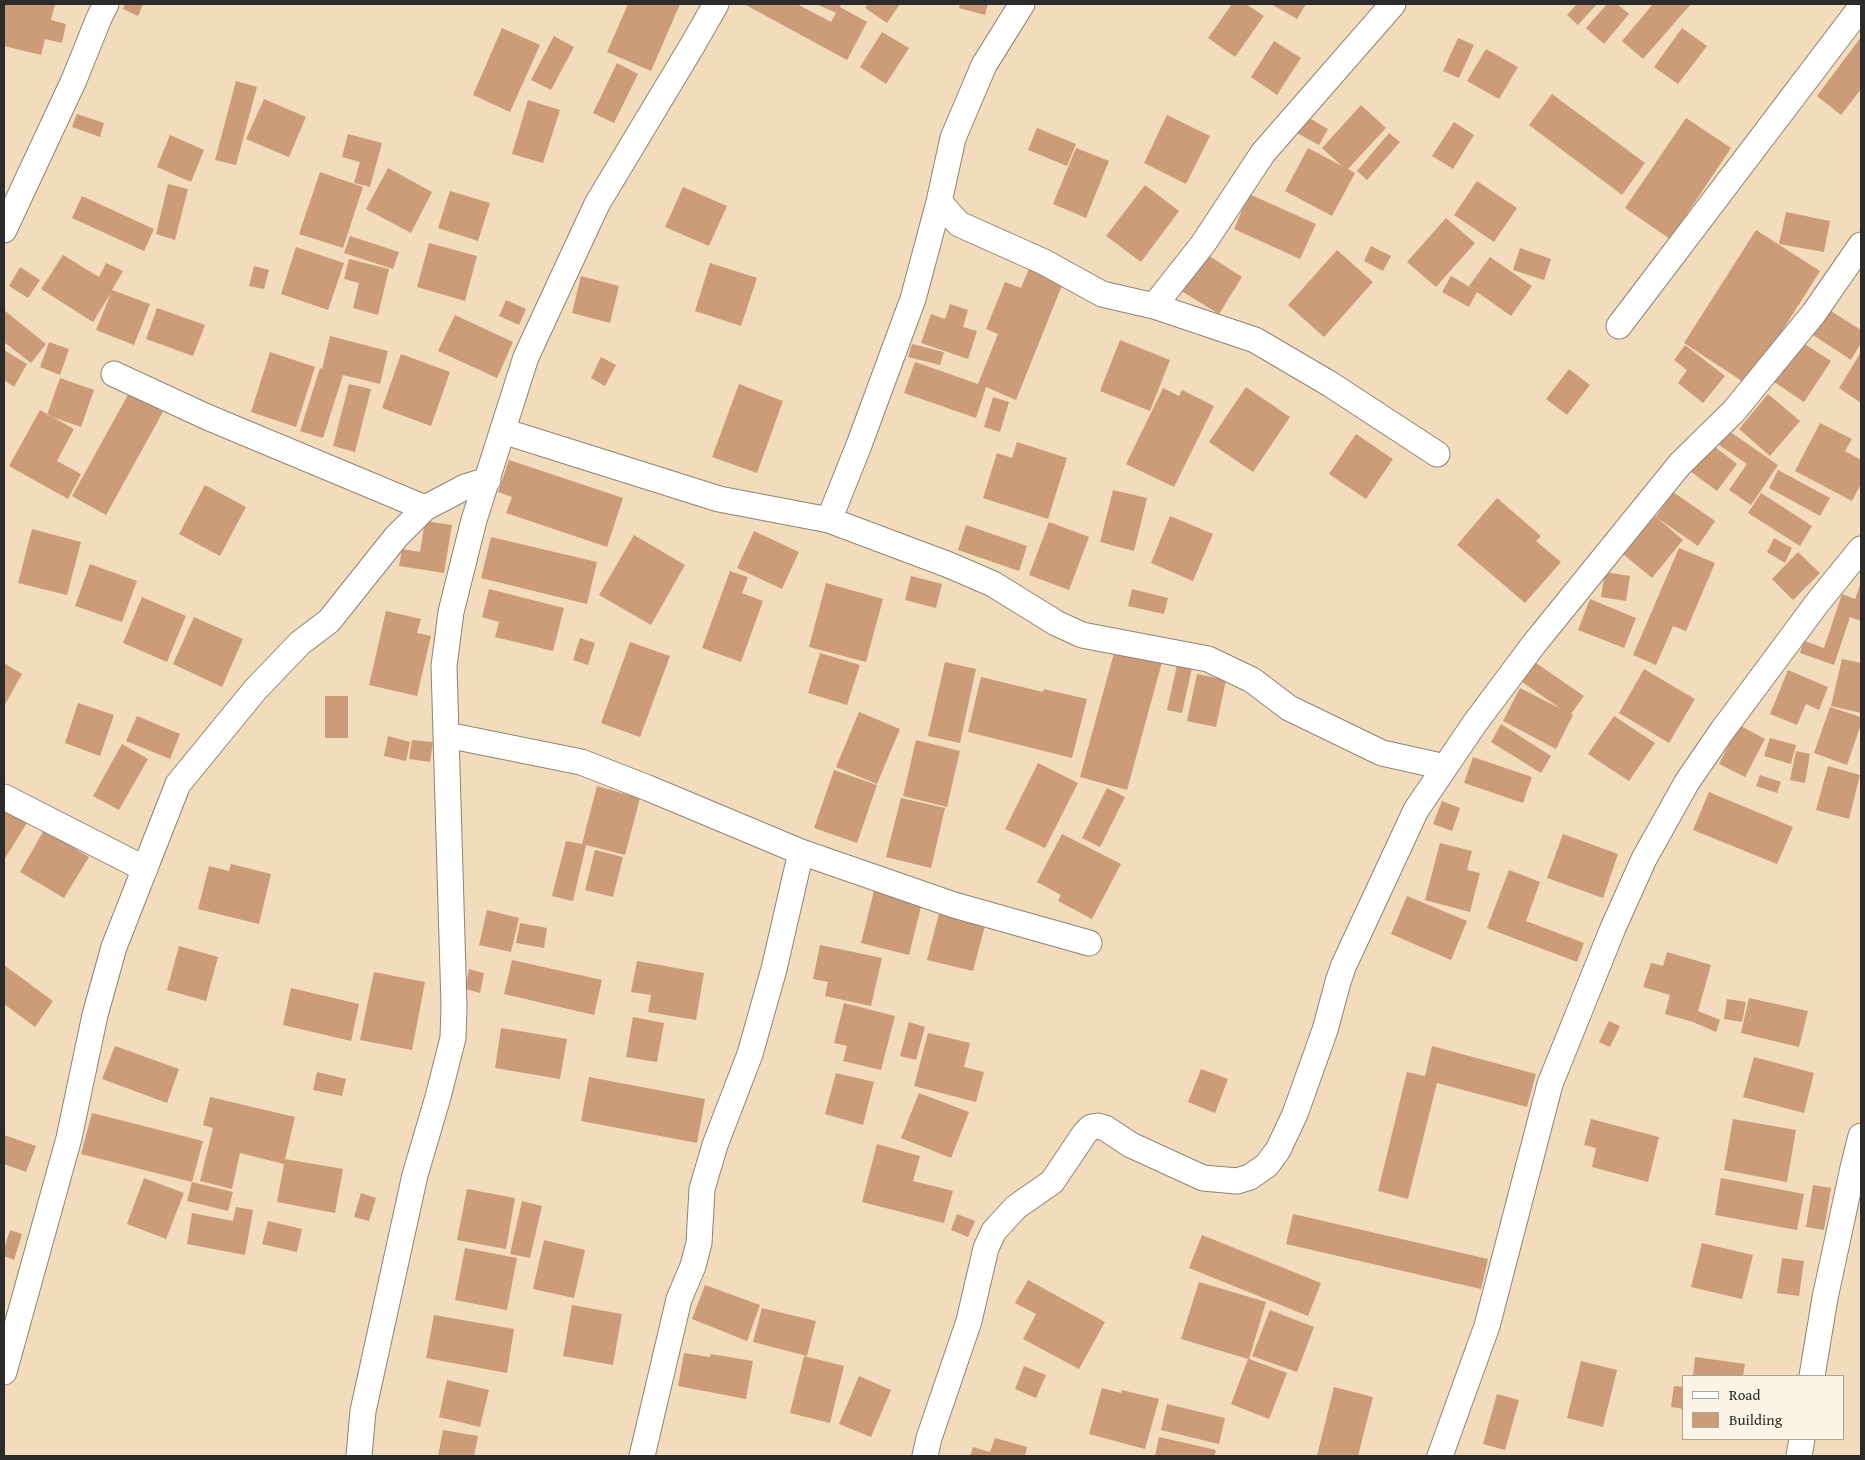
<!DOCTYPE html>
<html>
<head>
<meta charset="utf-8">
<style>
  body { margin:0 }
  #map { position:relative; width:1865px; height:1460px; overflow:hidden; background:#f2dcbc; font-family:"Gentium Book Plus",serif }
  canvas { display:block }
  .frame { position:absolute; inset:0; border:5px solid #2b2b2b; pointer-events:none }
  .legend { position:absolute; left:1682px; top:1375px; width:162px; height:65px; box-sizing:border-box; background:#fcf5e5; border:1px solid #a8a49b; margin:0; padding:6px 9px; list-style:none; font-size:15px; color:#2b2b2b }
  .legend li { display:flex; align-items:center; gap:10px; height:25px }
  .legend b { width:25px; border:1px solid #a8a49b }
</style>
</head>
<body>
<div id="map">
<canvas width="1865" height="1460"></canvas>
<div class="frame"></div>
<ul class="legend">
<li><b style="height:6px;background:#fff"></b>Road</li>
<li><b style="height:14px;background:#cb9c77"></b>Building</li>
</ul>
</div>
<script>
const g = document.querySelector('canvas').getContext('2d');
g.lineJoin = 'round';
function paint(path, color) {
  g.fillStyle = color;
  g.fill(path, 'evenodd');
}
function poly(rows) {
  const path = new Path2D();
  for (const r of rows) {
    path.moveTo(r[0], r[1]);
    for (let i = 2; i < r.length; i += 2) path.lineTo(r[i], r[i + 1]);
  }
  return path;
}
function strokePath(path, color, width, dash) {
  g.strokeStyle = color;
  g.lineWidth = width;
  g.lineCap = dash ? 'butt' : 'round';
  g.setLineDash(dash || []);
  g.stroke(path);
}
paint(poly([
  [4,4,55,4,51,20,66,24,62,43,45,39,41,55,4,46],
  [125,4,143,4,138,16,123,9],
  [628,4,680,4,651,71,607,52],
  [744,4,797,4,831,22,836,13,816,4,841,4,840,7,867,22,847,60],
  [868,4,900,4,887,23,865,8],
  [960,4,988,4,985,15,959,8],
  [1232,4,1246,4,1264,16,1235,57,1208,38],
  [1271,4,1306,4,1297,19],
  [1577,4,1597,4,1578,25,1567,15],
  [1607,4,1617,4,1629,14,1604,44,1586,28],
  [1653,4,1691,4,1643,59,1622,41],
  [502,28,540,45,510,112,473,95],
  [1682,28,1707,46,1678,84,1654,67],
  [882,32,909,48,886,84,860,67],
  [554,36,574,47,551,90,531,80],
  [1861,37,1861,89,1841,115,1817,96],
  [1458,38,1474,45,1459,78,1443,71],
  [1274,41,1301,58,1277,95,1251,77],
  [1486,49,1518,67,1499,99,1467,81],
  [617,63,638,74,614,123,593,113],
  [236,81,257,87,236,165,215,160],
  [1552,94,1645,163,1622,195,1529,125],
  [264,99,306,117,289,157,246,139],
  [528,100,560,110,543,163,512,154],
  [1361,105,1386,128,1348,169,1355,173,1332,216,1285,191,1308,148,1342,166,1322,148],
  [77,114,104,123,100,137,72,127],
  [1167,115,1210,136,1186,184,1144,163],
  [1304,115,1328,129,1319,145,1295,132],
  [1686,118,1731,148,1670,239,1625,208],
  [1454,122,1474,135,1453,169,1432,156],
  [1037,128,1076,144,1067,166,1028,150],
  [1389,133,1400,142,1367,180,1357,171],
  [348,134,382,143,370,187,354,183,360,162,342,157],
  [170,135,204,150,191,182,157,167],
  [1076,148,1109,161,1086,218,1053,204],
  [388,168,432,192,411,233,366,209],
  [320,172,363,187,343,248,299,234],
  [1477,181,1517,208,1494,242,1454,215],
  [168,184,188,189,175,240,156,234],
  [1145,185,1179,211,1141,262,1106,236],
  [683,187,727,206,709,246,665,227],
  [450,191,490,203,478,241,438,228],
  [1249,194,1316,224,1300,259,1234,229],
  [82,196,154,229,144,251,72,218],
  [1786,212,1830,221,1824,252,1779,244],
  [1446,218,1475,243,1436,287,1407,262],
  [1756,230,1820,271,1748,385,1684,343],
  [350,236,399,252,393,269,344,253],
  [429,243,477,256,465,301,417,287],
  [1371,246,1391,256,1383,271,1364,261],
  [296,247,344,263,328,310,281,294],
  [1520,248,1551,259,1544,280,1513,270],
  [1337,250,1373,282,1324,337,1288,305],
  [1202,251,1242,277,1219,314,1178,289],
  [63,255,99,277,106,263,123,271,112,290,150,304,134,345,96,330,111,293,93,322,41,289],
  [1490,257,1532,286,1511,316,1477,292,1469,307,1442,292,1451,276,1475,290,1469,286],
  [349,259,389,269,378,315,353,308,359,283,344,279],
  [710,263,757,278,741,326,695,311],
  [1031,264,1065,278,1016,400,986,387,976,418,904,393,915,362,978,384,998,334,986,329,1005,282,1021,288],
  [254,266,269,270,264,289,249,286],
  [20,267,40,280,28,298,9,286],
  [581,276,619,286,610,323,572,313],
  [506,300,526,309,519,325,499,316],
  [950,304,968,310,963,327,977,331,968,359,921,343,931,314,945,319],
  [157,308,205,325,193,356,146,339],
  [4,310,46,344,31,363,4,342],
  [1829,310,1861,330,1861,343,1851,360,1813,335],
  [455,315,513,342,497,378,438,351],
  [330,336,388,351,380,384,343,375,323,438,300,431,320,368,322,369],
  [1120,340,1170,360,1150,411,1100,391],
  [1800,341,1831,361,1804,402,1774,382],
  [49,342,69,349,60,375,40,367],
  [912,344,944,352,940,365,908,357],
  [1685,345,1725,376,1703,403,1678,383,1687,370,1674,360],
  [4,350,27,364,14,387,4,380],
  [270,352,315,367,296,427,251,412],
  [1861,352,1861,403,1839,388],
  [401,354,450,372,431,426,382,408],
  [601,357,616,365,605,386,591,378],
  [1569,369,1590,385,1567,415,1546,399],
  [60,378,94,390,81,427,47,415],
  [349,384,371,389,355,452,333,446],
  [739,384,783,401,757,473,712,457],
  [1246,387,1290,417,1253,472,1209,442],
  [1163,388,1179,396,1182,390,1214,406,1174,487,1126,464],
  [129,393,163,412,106,515,72,496],
  [1768,394,1800,421,1770,456,1739,429],
  [993,397,1009,402,1000,432,984,427],
  [40,410,74,429,57,461,81,474,68,499,9,466],
  [1820,423,1852,439,1845,451,1861,460,1861,484,1852,501,1795,471],
  [1729,431,1778,465,1751,505,1729,490,1747,464,1719,445],
  [1356,434,1393,459,1366,499,1329,474],
  [1017,442,1067,458,1048,519,983,498,997,453,1012,458],
  [1711,444,1737,464,1717,491,1690,471],
  [509,460,623,498,607,547,506,513,512,497,498,492],
  [1778,470,1830,498,1820,516,1769,488],
  [205,485,246,507,220,556,179,534],
  [1113,490,1147,498,1134,551,1100,542],
  [1673,492,1715,521,1698,546,1656,517],
  [1761,493,1812,526,1800,546,1748,513],
  [1497,498,1541,536,1536,541,1561,562,1525,603,1457,545],
  [1170,516,1213,534,1193,581,1151,563],
  [1655,516,1683,540,1652,578,1623,554],
  [425,521,452,525,444,573,399,566,402,549,420,552],
  [1049,522,1089,537,1069,590,1029,575],
  [966,525,1027,546,1019,571,958,550],
  [32,529,81,542,67,595,18,583],
  [754,531,799,552,782,589,737,568],
  [634,535,685,565,651,625,599,595],
  [491,537,597,562,587,604,481,578],
  [1774,538,1792,548,1785,563,1767,552],
  [1679,548,1715,563,1686,631,1673,626,1656,665,1633,655],
  [1798,552,1820,573,1793,600,1772,579],
  [90,564,137,581,122,622,75,606],
  [730,571,748,577,742,593,763,601,741,662,702,648],
  [1605,572,1630,576,1626,601,1601,597],
  [911,576,942,584,936,608,905,600],
  [1861,582,1861,621,1850,617,1834,665,1800,653,1804,641,1824,648,1842,594,1855,599],
  [826,583,883,599,866,662,809,647],
  [489,589,564,608,553,651,495,637,499,622,482,617],
  [1132,589,1168,598,1164,614,1128,606],
  [142,597,186,616,167,662,123,643],
  [1590,599,1636,618,1624,648,1578,630],
  [386,611,421,619,417,633,431,636,417,696,369,685],
  [194,617,243,639,222,687,173,664],
  [580,638,595,643,588,665,573,660],
  [630,642,670,656,640,737,601,723],
  [1117,642,1164,655,1127,790,1080,777],
  [820,653,860,665,847,705,808,693],
  [1842,659,1861,663,1861,713,1831,706],
  [945,662,976,669,960,743,928,736],
  [4,663,22,674,4,706],
  [1536,663,1584,696,1571,714,1573,715,1556,749,1503,721,1520,688,1561,709,1522,682],
  [1177,665,1192,668,1182,713,1167,710],
  [1644,669,1695,699,1669,743,1619,713],
  [1788,670,1828,687,1819,710,1806,704,1797,725,1770,714],
  [1197,674,1226,680,1216,727,1187,721],
  [981,677,1043,692,1044,689,1087,699,1072,758,968,732],
  [325,696,348,696,348,738,325,738],
  [78,703,114,715,100,756,65,743],
  [1830,707,1861,717,1861,724,1847,765,1814,753],
  [859,712,900,729,877,784,836,767],
  [137,716,180,734,170,759,126,741],
  [1614,716,1655,743,1629,781,1588,754],
  [1501,724,1551,756,1541,773,1491,742],
  [1739,725,1765,739,1745,777,1719,764],
  [388,736,410,742,406,761,384,756],
  [1770,738,1796,745,1791,764,1764,756],
  [412,740,433,742,430,762,409,759],
  [916,740,960,751,947,807,903,796],
  [122,744,148,759,119,810,93,796],
  [1796,751,1810,754,1805,783,1790,780],
  [1473,757,1532,777,1523,803,1464,783],
  [1038,763,1078,783,1045,848,1005,829],
  [1828,766,1860,775,1849,819,1816,810],
  [834,770,877,785,857,843,814,828],
  [1760,775,1781,782,1777,793,1756,786],
  [597,786,640,798,625,855,586,845,573,901,552,896,566,841,582,844],
  [1107,788,1125,797,1100,847,1082,838],
  [1709,792,1793,827,1777,864,1693,830],
  [901,798,945,808,931,868,886,857],
  [1442,801,1460,808,1452,831,1433,824],
  [4,802,30,818,4,860,4,837,5,834,4,833],
  [44,830,89,857,64,898,20,872],
  [1062,834,1121,864,1092,919,1058,901,1061,895,1037,882],
  [1563,834,1618,854,1603,898,1547,878],
  [1440,843,1472,851,1467,870,1480,873,1470,912,1425,900],
  [595,850,623,857,613,897,585,890],
  [231,864,271,874,259,924,198,909,209,866,229,871],
  [1509,870,1540,882,1526,921,1584,943,1577,962,1487,928],
  [874,891,922,903,909,955,861,943],
  [1407,896,1467,921,1451,960,1391,934],
  [941,906,987,918,973,971,927,960],
  [487,910,519,918,511,952,479,945],
  [520,923,547,928,544,948,516,943],
  [820,945,882,958,871,1006,825,996,828,982,813,979],
  [179,946,218,957,206,1001,167,990],
  [1667,952,1711,965,1698,1011,1720,1020,1716,1032,1693,1022,1665,1014,1670,995,1643,987,1651,963,1663,966],
  [512,960,602,980,594,1015,504,994],
  [637,961,704,973,696,1020,648,1012,651,995,631,992],
  [4,965,53,1001,35,1027,4,1004],
  [469,969,484,973,480,993,465,989],
  [374,972,425,982,412,1050,360,1040],
  [291,988,359,1004,351,1041,283,1025],
  [1749,998,1808,1011,1799,1047,1741,1033],
  [1727,999,1746,1002,1742,1022,1724,1019],
  [844,1003,895,1016,881,1070,843,1061,847,1046,834,1043],
  [633,1017,664,1023,657,1062,626,1057],
  [1609,1021,1620,1026,1610,1047,1599,1042],
  [909,1022,925,1027,916,1060,900,1056],
  [501,1028,567,1039,560,1079,495,1068],
  [928,1033,970,1043,964,1067,984,1072,976,1102,914,1086],
  [115,1046,179,1069,167,1103,102,1079],
  [1432,1046,1536,1074,1527,1107,1437,1083,1408,1199,1378,1191,1407,1072,1425,1076],
  [1754,1057,1814,1073,1804,1113,1743,1097],
  [1201,1069,1228,1079,1215,1113,1188,1102],
  [317,1072,346,1079,342,1096,313,1090],
  [836,1073,874,1082,863,1125,825,1114],
  [589,1077,705,1099,697,1143,581,1121],
  [919,1093,969,1112,951,1158,901,1138],
  [210,1097,295,1117,285,1159,343,1169,335,1213,277,1202,284,1164,240,1153,232,1189,200,1181,213,1128,203,1125],
  [92,1113,203,1141,192,1182,81,1154],
  [1591,1119,1659,1137,1648,1182,1592,1167,1596,1148,1584,1145],
  [1733,1119,1796,1130,1787,1182,1724,1170],
  [4,1135,36,1146,26,1172,4,1164],
  [877,1144,920,1156,913,1181,953,1191,944,1223,862,1202],
  [144,1178,184,1193,166,1239,127,1224],
  [1721,1178,1804,1194,1797,1230,1715,1215],
  [192,1182,233,1192,228,1211,187,1201],
  [1813,1185,1831,1188,1824,1230,1806,1227],
  [467,1189,515,1198,506,1249,457,1240],
  [361,1193,376,1198,369,1221,354,1217],
  [522,1201,542,1206,530,1258,510,1254],
  [236,1207,253,1210,245,1255,187,1244,192,1213,233,1221],
  [957,1214,975,1221,968,1237,951,1230],
  [1293,1214,1488,1259,1481,1289,1286,1244],
  [268,1221,302,1229,297,1252,262,1244],
  [10,1230,22,1234,14,1260,4,1256,4,1249],
  [1202,1235,1321,1283,1308,1316,1189,1268],
  [544,1240,585,1250,574,1298,533,1289],
  [1702,1243,1753,1255,1742,1299,1691,1287],
  [465,1248,517,1258,507,1310,455,1300],
  [1782,1258,1804,1261,1799,1296,1777,1293],
  [1028,1280,1105,1322,1079,1369,1023,1339,1036,1314,1015,1303],
  [1199,1282,1266,1302,1249,1359,1287,1373,1269,1419,1231,1404,1248,1359,1181,1339],
  [705,1285,760,1305,747,1341,692,1319],
  [572,1305,622,1314,613,1365,563,1356],
  [762,1308,816,1321,807,1356,753,1342],
  [1270,1310,1314,1327,1297,1372,1252,1356],
  [434,1315,514,1329,507,1373,426,1358],
  [684,1353,710,1357,711,1354,753,1361,746,1399,678,1386],
  [804,1356,844,1366,830,1423,790,1413],
  [1695,1357,1745,1364,1743,1376,1693,1376],
  [1581,1361,1617,1370,1603,1427,1567,1418],
  [1024,1366,1046,1375,1036,1398,1015,1389],
  [859,1376,891,1390,871,1437,839,1424],
  [447,1380,489,1390,480,1427,439,1417],
  [1674,1386,1684,1387,1684,1409,1671,1407],
  [1334,1387,1373,1397,1358,1456,1317,1456],
  [1102,1388,1121,1393,1122,1390,1159,1399,1145,1449,1089,1434],
  [1497,1394,1519,1400,1505,1450,1483,1444],
  [1167,1404,1225,1418,1219,1444,1161,1430],
  [443,1430,478,1436,474,1456,438,1456],
  [1159,1437,1216,1450,1214,1456,1155,1456],
  [995,1438,1027,1447,1025,1456,970,1456,973,1447,990,1452]
]), '#cb9c77');
const minor = poly([
  [939,202,959,224,1044,262,1102,294,1154,306,1255,340,1330,384,1437,454],
  [4,230,74,80,99,18,106,4],
  [1154,306,1203,244,1263,153,1393,4],
  [1619,326,1861,7],
  [114,374,207,417,425,508],
  [503,431,719,499,829,520,859,445,913,299,939,202,953,138,984,65,1022,4],
  [829,520,949,565,993,584,1056,623,1082,635,1208,659,1252,680,1289,708,1382,753,1445,767],
  [447,735,581,762,648,788,801,852,954,905,1089,943],
  [4,797,145,869],
  [4,1372,69,1138,95,1015,114,947,178,784,255,690,300,643,329,621,396,537,425,508,465,487,488,480],
  [1812,1376,1825,1298,1853,1168,1861,1136],
  [359,1456,363,1411,415,1175,438,1097,453,1038,454,1006,444,666,451,612,474,520,526,357,597,204,692,46,716,4],
  [642,1456,679,1299,693,1266,699,1243,702,1189,715,1145,750,1054,774,969,801,852],
  [925,1456,929,1438,969,1321,986,1248,994,1231,1016,1207,1052,1182,1085,1133,1091,1127,1098,1126,1105,1128,1131,1145,1203,1178,1237,1181,1250,1177,1267,1165,1278,1150,1295,1114,1325,1030,1338,982,1343,967,1416,810,1475,723,1534,644,1680,464,1734,411,1814,313,1861,245],
  [1440,1456,1487,1326,1550,1084,1613,928,1644,859,1687,782,1722,731,1818,602,1861,549],
  [1799,1456,1802,1439]
]);
strokePath(minor, '#8e8474', 27);
strokePath(minor, '#fff', 25);
</script>
</body>
</html>
